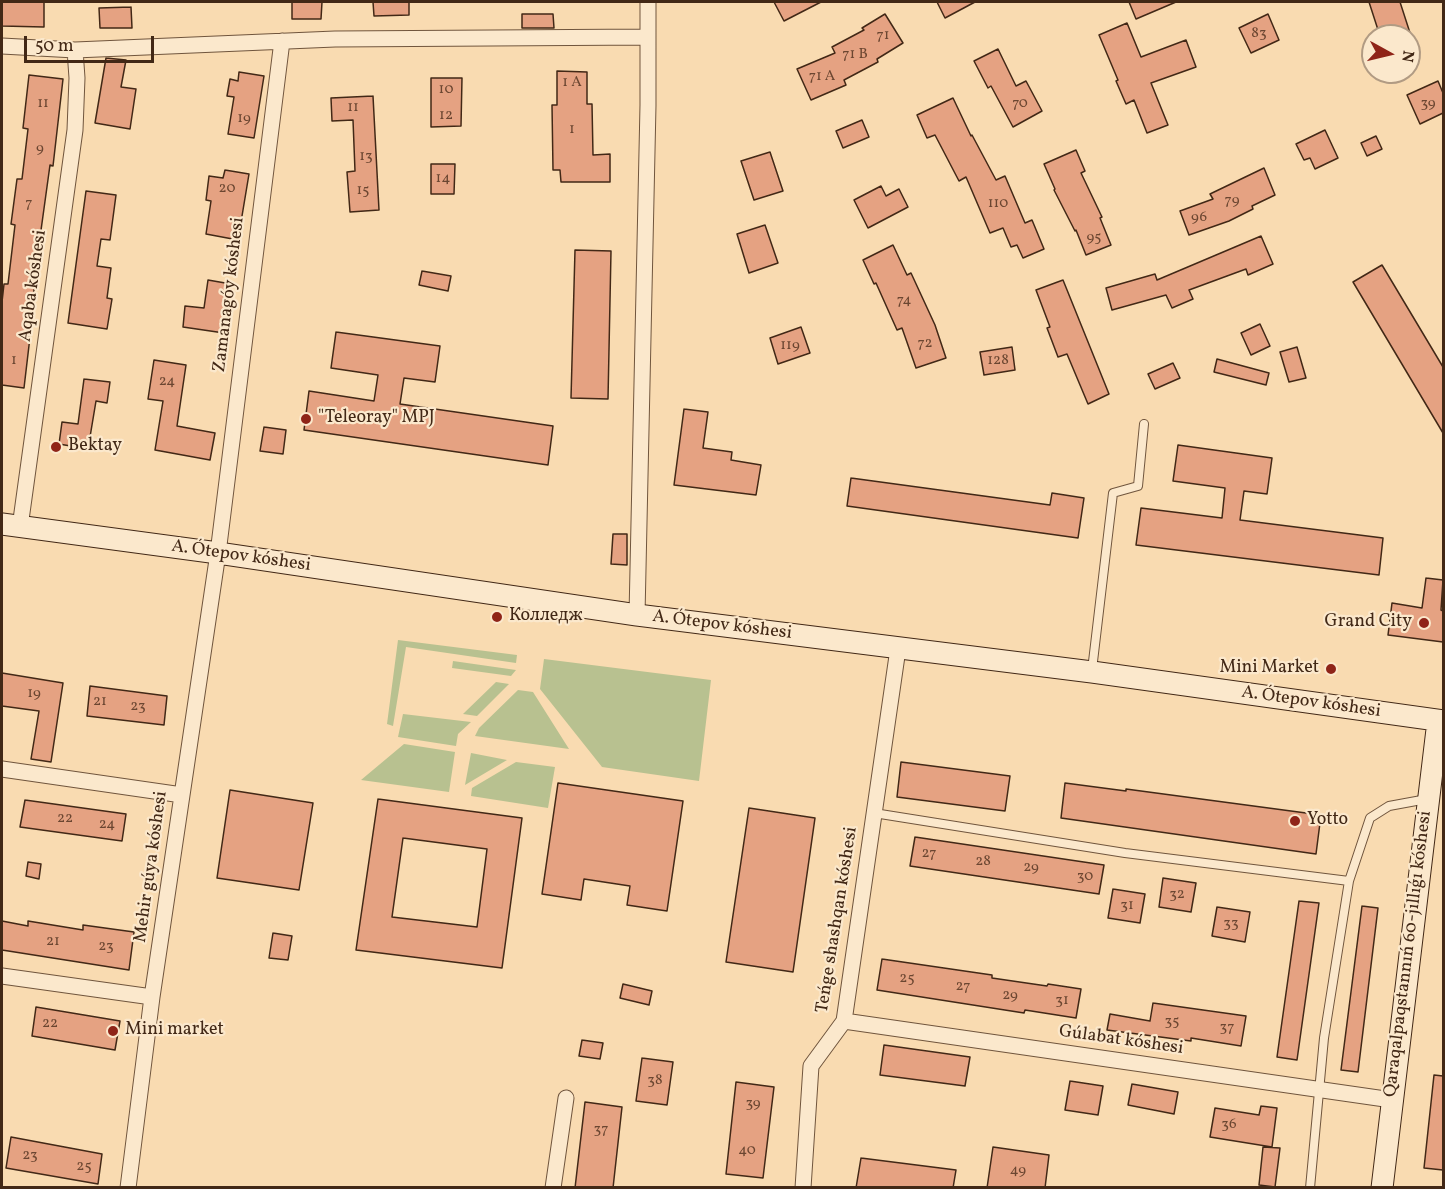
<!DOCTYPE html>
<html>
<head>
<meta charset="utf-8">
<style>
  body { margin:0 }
  #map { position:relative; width:1445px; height:1189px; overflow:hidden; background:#f9dbb1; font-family:Vollkorn,serif }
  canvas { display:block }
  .frame { position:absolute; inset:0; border:3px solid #422816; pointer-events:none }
  .north { position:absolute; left:1361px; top:24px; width:60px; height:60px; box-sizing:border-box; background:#fbe8cc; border:2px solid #b19b83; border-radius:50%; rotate:98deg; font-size:16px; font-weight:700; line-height:24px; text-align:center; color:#422816 }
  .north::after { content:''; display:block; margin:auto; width:21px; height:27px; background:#8f2418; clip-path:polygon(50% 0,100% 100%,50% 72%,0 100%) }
  .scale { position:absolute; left:24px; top:36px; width:130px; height:27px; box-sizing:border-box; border:3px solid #422816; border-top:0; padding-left:8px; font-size:18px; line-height:21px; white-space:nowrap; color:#422816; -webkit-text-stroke:4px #fbe8cc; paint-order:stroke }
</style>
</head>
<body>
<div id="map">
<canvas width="1445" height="1189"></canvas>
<div class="frame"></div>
<div class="north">N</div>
<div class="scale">50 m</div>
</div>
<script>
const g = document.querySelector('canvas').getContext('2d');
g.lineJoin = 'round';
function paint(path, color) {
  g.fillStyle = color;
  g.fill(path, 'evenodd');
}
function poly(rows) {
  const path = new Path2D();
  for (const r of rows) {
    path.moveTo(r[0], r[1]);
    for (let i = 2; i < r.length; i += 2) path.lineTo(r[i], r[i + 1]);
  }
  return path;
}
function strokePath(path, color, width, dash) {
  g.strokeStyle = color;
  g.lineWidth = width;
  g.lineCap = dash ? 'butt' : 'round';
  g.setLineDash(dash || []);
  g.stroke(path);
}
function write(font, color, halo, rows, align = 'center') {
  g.font = font + ' Vollkorn,serif';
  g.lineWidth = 4.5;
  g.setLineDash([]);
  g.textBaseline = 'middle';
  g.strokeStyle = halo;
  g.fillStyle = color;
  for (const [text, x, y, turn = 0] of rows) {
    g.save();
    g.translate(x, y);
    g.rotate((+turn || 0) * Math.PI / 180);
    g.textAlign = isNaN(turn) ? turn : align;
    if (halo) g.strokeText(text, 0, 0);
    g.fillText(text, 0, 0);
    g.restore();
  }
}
paint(poly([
  [398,640,517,655,516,663,406,647,393,726,387,724],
  [544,659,711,680,699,781,602,767,540,689],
  [453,661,516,670,511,676,452,668],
  [496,682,509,684,477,716,463,714],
  [518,690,533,692,569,749,475,736,479,728],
  [403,714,471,722,458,734,456,746,398,737],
  [404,744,455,752,449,792,361,780],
  [471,753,507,760,465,785],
  [516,762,555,767,548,808,471,796,472,788]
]), '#b8c190');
const building = poly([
  [2,2,44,2,44,27,2,26,2,2],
  [292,2,322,2,321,19,292,19,292,2],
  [373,2,409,2,409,15,374,16,373,2],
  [774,2,821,2,784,21,774,2],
  [937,2,975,2,945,18,937,2],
  [1129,2,1176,2,1136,19,1129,2],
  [1369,2,1400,2,1411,36,1380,36,1369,2],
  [131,7,132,28,100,28,99,8,131,7],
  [522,14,553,14,554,28,522,28,522,14],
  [885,14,903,43,877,59,878,62,844,80,846,85,811,100,797,69,835,53,832,47,864,30,862,28,885,14],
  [1268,14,1279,40,1251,53,1239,28,1268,14],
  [1127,23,1141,57,1186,40,1196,67,1151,83,1168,125,1147,133,1134,100,1126,104,1116,81,1118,80,1099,35,1127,23],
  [998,49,1016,86,1026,81,1042,111,1013,127,991,86,988,88,974,61,998,49],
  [106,58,126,60,121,87,136,89,130,129,95,123,106,58],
  [557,71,587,72,587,104,592,104,593,155,610,154,610,182,561,182,560,170,553,170,552,105,557,105,557,71],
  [239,72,264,76,254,138,228,134,234,97,227,96,230,79,238,81,239,72],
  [29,75,63,79,53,166,50,165,38,252,41,253,38,282,35,282,28,337,30,337,24,388,2,385,2,302,4,284,8,284,15,225,11,224,17,179,22,179,28,129,23,128,29,75],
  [431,78,462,78,461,126,431,127,431,78],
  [1438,81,1443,93,1443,113,1420,124,1407,95,1438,81],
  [373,96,379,210,350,212,347,172,355,171,353,120,332,121,331,98,373,96],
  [953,98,971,136,972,135,996,180,1005,176,1025,223,1032,220,1044,249,1023,258,1017,245,1011,247,1003,228,990,233,966,177,959,181,935,135,927,138,917,115,953,98],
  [862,120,869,137,843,148,836,131,862,120],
  [1325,130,1338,158,1315,169,1310,158,1304,160,1296,144,1325,130],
  [1376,136,1382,149,1367,156,1361,143,1376,136],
  [1076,150,1085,171,1081,173,1102,217,1100,218,1111,245,1086,255,1076,230,1075,231,1054,190,1055,189,1044,164,1076,150],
  [770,152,783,191,754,200,741,161,770,152],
  [431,164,455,164,454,194,431,194,431,164],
  [1264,168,1275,195,1252,206,1253,209,1229,221,1189,235,1180,211,1213,199,1210,194,1264,168],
  [225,170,249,174,238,240,206,234,211,201,206,200,209,176,223,178,225,170],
  [881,186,886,196,899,189,908,207,868,228,854,200,881,186],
  [86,191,116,195,110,240,101,239,97,266,111,268,107,298,112,299,107,329,68,323,86,191],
  [765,225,778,263,749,273,737,234,765,225],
  [1261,236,1273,264,1248,275,1246,269,1189,290,1193,299,1172,308,1166,295,1112,310,1106,288,1155,274,1157,280,1261,236],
  [893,245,907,275,911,273,935,325,946,358,916,368,902,328,897,330,876,283,874,284,863,260,893,245],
  [575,250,611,251,608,399,571,398,575,250],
  [1382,265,1443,367,1443,433,1353,282,1382,265],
  [422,271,451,276,448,291,419,285,422,271],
  [208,280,231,284,224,333,183,327,185,306,204,308,208,280],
  [1063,280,1109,394,1088,404,1067,354,1058,357,1047,328,1050,327,1036,290,1063,280],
  [1260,324,1270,346,1251,355,1241,333,1260,324],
  [801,327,810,353,778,364,770,338,801,327],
  [336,332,440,346,435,382,404,378,400,404,553,426,548,465,304,430,309,391,374,401,378,375,331,368,336,332],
  [1012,347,1015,370,984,375,980,352,1012,347],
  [1297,347,1306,378,1289,382,1280,352,1297,347],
  [1217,359,1269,373,1266,385,1214,372,1217,359],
  [154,360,186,365,177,426,215,433,210,460,155,450,163,401,148,399,154,360],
  [1173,363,1180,378,1155,389,1148,374,1173,363],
  [84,379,110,382,107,403,96,401,88,449,59,444,62,422,78,424,84,379],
  [684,409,708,412,703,448,732,452,731,460,761,465,756,495,674,485,684,409],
  [264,427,286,430,283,454,260,451,264,427],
  [1178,445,1272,458,1267,494,1244,491,1240,520,1383,538,1379,575,1136,545,1141,508,1222,518,1225,488,1173,481,1178,445],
  [851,478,1050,505,1052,493,1084,498,1078,538,847,506,851,478],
  [613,534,627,534,627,565,611,564,613,534],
  [1426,578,1443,580,1441,610,1443,611,1443,642,1388,635,1392,603,1422,608,1426,578],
  [2,673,63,683,51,762,31,759,39,711,2,706,2,673],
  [90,686,167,696,164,725,87,716,90,686],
  [901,762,1010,776,1005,811,897,797,901,762],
  [558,783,683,801,667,911,627,905,630,886,584,879,581,900,542,894,558,783],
  [1065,783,1126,791,1126,789,1321,815,1316,854,1061,818,1065,783],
  [230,790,313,803,299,890,217,878,230,790],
  [378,799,522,818,502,968,356,950,378,799],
  [403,838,487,849,477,927,392,917,403,838],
  [25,800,126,814,122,841,20,827,25,800],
  [749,808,815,818,793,972,726,962,749,808],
  [915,837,1104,865,1099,894,910,866,915,837],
  [28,862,41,864,39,879,26,876,28,862],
  [1163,878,1196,883,1191,912,1159,907,1163,878],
  [1113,889,1145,894,1140,923,1108,918,1113,889],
  [1299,901,1319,903,1297,1060,1277,1057,1299,901],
  [1362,906,1378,908,1358,1072,1341,1070,1362,906],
  [1217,907,1250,912,1245,942,1212,936,1217,907],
  [2,921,28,926,28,921,83,930,83,925,134,932,129,970,2,950,2,921],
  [273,933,292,936,288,960,269,958,273,933],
  [882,959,992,975,992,978,1047,986,1048,984,1081,989,1076,1018,1025,1010,1024,1013,877,990,882,959],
  [623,984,652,991,649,1005,620,998,623,984],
  [1153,1003,1246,1016,1241,1046,1191,1038,1191,1041,1107,1030,1110,1014,1150,1021,1153,1003],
  [36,1007,120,1021,115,1050,32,1036,36,1007],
  [582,1040,603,1043,600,1059,579,1056,582,1040],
  [884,1045,970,1057,965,1086,880,1075,884,1045],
  [642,1058,673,1062,667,1105,636,1101,642,1058],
  [1434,1075,1443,1076,1443,1170,1424,1168,1434,1075],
  [1070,1081,1103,1086,1098,1115,1065,1110,1070,1081],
  [736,1082,774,1087,763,1178,726,1174,736,1082],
  [1132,1084,1178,1092,1174,1114,1128,1105,1132,1084],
  [585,1102,622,1107,613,1188,575,1188,585,1102],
  [1261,1106,1277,1108,1272,1147,1210,1137,1215,1108,1259,1115,1261,1106],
  [11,1137,102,1154,98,1184,6,1168,11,1137],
  [993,1147,1049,1155,1045,1188,987,1188,993,1147],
  [1263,1147,1280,1148,1275,1187,1259,1185,1263,1147],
  [861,1158,956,1170,953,1188,856,1188,861,1158]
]);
paint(building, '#e5a282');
strokePath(building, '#422816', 1.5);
const lane = poly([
  [1092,670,1113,493,1138,486,1144,424],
  [874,813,1125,853,1349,881],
  [1310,1188,1324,1038,1349,881,1370,818,1389,806,1427,799]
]);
const street = poly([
  [2,46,75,50,335,39,648,37],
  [20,527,75,130,77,78,75,50],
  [637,615,648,105,648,2],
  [2,769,182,795],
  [2,976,152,997],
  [844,1021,1392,1100],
  [128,1188,152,997,218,553,282,41],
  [553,1188,566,1098],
  [803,1188,811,1066,844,1021,898,649]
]);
const secondary = poly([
  [2,524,218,553,637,615,1092,672,1444,721],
  [1382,1188,1438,721]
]);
strokePath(lane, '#70553d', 10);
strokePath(street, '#70553d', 17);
strokePath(secondary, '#422816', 23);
strokePath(lane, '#fbe8cc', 8);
strokePath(street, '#fbe8cc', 15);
strokePath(secondary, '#fbe8cc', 21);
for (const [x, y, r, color] of [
  [306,419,6,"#8f2418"],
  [56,447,6,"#8f2418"],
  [497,617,6,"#8f2418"],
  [1424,623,6,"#8f2418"],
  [1331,669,6,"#8f2418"],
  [1295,821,6,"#8f2418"],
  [113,1031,6,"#8f2418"]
]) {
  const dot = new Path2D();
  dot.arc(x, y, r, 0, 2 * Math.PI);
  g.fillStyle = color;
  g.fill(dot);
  strokePath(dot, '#fbe8cc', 2);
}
write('15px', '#6b4631', null, [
  ["83",1259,34],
  ["71",883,36],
  ["71 В",855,55],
  ["71 А",822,77],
  ["1 А",572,83],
  ["10",446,90],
  ["11",43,104],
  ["70",1020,104],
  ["39",1428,104],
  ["11",353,108],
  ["12",446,116],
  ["19",244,119],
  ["1",572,130],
  ["9",40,149],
  ["13",366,157],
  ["14",443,179],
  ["20",227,189],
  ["15",363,191],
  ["79",1232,201],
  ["7",29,204],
  ["110",998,204],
  ["96",1199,218],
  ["95",1094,238],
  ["74",904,301],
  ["72",925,344],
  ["119",790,346],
  ["1",14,361],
  ["128",998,361],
  ["24",167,382],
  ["19",34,694],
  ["21",100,702],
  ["23",138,707],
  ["22",65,819],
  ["24",107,825],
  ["27",929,854],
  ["28",983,862],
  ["29",1031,868],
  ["30",1085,877],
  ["32",1177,895],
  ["31",1127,906],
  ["33",1231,924],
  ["21",53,942],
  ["23",106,947],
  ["25",907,979],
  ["27",963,987],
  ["29",1010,996],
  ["31",1062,1001],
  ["35",1172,1022],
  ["22",50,1024],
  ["37",1227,1028],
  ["38",655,1081],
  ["39",753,1104],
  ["36",1229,1125],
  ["37",601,1130],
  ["40",747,1151],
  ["23",30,1156],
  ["25",84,1167],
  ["49",1018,1171]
]);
write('18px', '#422816', '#fbe8cc', [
  ["Aqaba kóshesi",34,286,-82],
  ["Zamanagóy kóshesi",230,295,-83],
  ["A. Ótepov kóshesi",241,557,8],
  ["A. Ótepov kóshesi",722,626,7],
  ["A. Ótepov kóshesi",1311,703,8],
  ["Mehir gúyа kóshesi",152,867,-82],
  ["Teńge shashqan kóshesi",838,920,-81],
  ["Qaraqalpaqstannıń 60-jıllıǵı kóshesi",1409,954,-83],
  ["Gúlabat kóshesi",1121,1041,8]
]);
write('18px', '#422816', '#fbe8cc', [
  ["\"Teleoray\" MPJ",318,419],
  ["Bektay",68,447],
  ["Колледж",509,617],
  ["Grand City",1412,623,"right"],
  ["Mini Market",1319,669,"right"],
  ["Yotto",1307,821],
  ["Mini market",125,1031]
], 'left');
</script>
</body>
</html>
